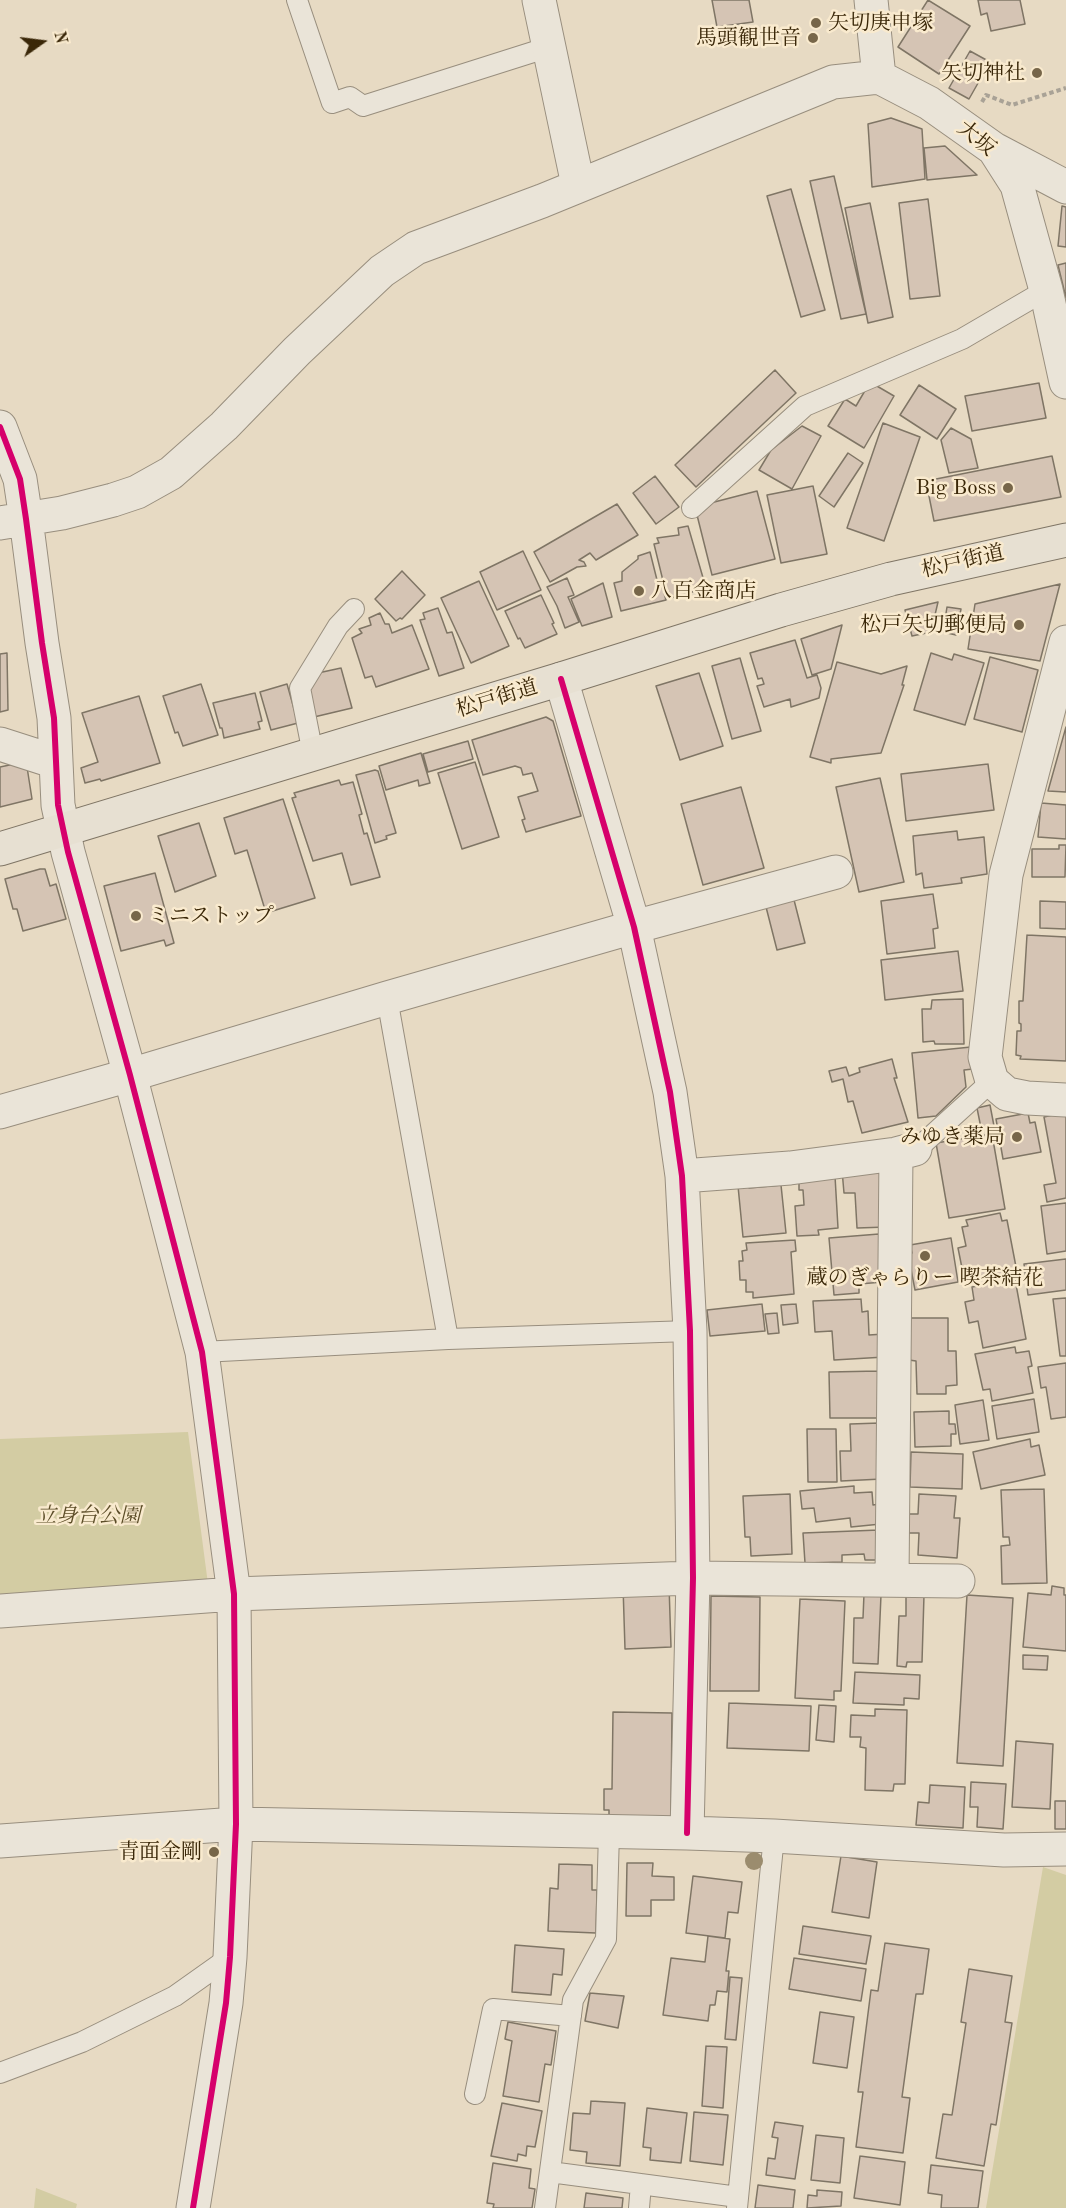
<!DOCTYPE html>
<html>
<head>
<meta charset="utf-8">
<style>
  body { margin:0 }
  #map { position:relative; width:1066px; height:2208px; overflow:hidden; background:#e7dac3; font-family:"Old Standard TT",serif }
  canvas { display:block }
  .north { position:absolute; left:12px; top:12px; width:60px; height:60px; -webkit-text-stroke:4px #f9eace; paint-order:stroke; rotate:76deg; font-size:16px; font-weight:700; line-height:24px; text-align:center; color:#3a2708 }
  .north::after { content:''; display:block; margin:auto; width:21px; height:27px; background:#3a2708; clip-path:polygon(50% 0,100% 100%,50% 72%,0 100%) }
</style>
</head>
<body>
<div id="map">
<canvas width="1066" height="2208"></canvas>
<div class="north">N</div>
</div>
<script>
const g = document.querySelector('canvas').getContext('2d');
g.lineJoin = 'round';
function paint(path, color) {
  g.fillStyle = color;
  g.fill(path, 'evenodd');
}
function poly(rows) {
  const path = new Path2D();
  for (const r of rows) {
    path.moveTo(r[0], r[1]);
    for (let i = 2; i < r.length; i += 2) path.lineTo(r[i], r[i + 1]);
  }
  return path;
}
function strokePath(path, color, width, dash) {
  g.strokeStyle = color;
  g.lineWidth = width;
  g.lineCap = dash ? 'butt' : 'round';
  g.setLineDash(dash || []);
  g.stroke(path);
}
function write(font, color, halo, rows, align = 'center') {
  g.font = font + ' "Old Standard TT","Noto Serif JP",serif';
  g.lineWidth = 5;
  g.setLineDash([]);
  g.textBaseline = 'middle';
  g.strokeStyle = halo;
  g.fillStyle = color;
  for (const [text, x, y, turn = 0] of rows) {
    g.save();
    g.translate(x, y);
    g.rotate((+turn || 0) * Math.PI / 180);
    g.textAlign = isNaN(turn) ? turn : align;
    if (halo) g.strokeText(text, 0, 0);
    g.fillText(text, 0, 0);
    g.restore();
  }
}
paint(poly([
  [188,1432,208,1584,0,1608,0,1439],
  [1043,1867,1066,1875,1066,2208,986,2208],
  [36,2188,77,2204,76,2208,34,2208]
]), '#d3cca3');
const building = poly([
  [712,0,749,0,753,22,717,27,712,0],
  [928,0,970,26,939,74,898,47,928,0],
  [978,0,1020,0,1025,24,991,31,987,13,981,15,978,0],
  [970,51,990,62,969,99,949,88,970,51],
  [891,118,922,129,925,179,872,187,868,124,891,118],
  [945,146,977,175,927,180,924,148,945,146],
  [834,176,866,314,841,319,810,181,834,176],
  [791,189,825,310,801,317,767,196,791,189],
  [928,199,940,296,910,299,899,203,928,199],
  [870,203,893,317,868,323,845,208,870,203],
  [1062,206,1066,207,1066,247,1058,246,1062,206],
  [1066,263,1066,298,1058,265,1066,263],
  [775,370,796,393,696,487,675,465,775,370],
  [870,382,894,396,864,448,828,426,845,399,856,406,870,382],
  [1039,383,1046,418,972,431,965,396,1039,383],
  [919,385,956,409,937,439,900,415,919,385],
  [883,423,920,437,884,541,847,528,883,423],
  [802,426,821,436,792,489,759,470,771,450,802,426],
  [951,428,971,439,978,468,949,473,941,440,951,428],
  [848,453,863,463,834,507,819,496,848,453],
  [1052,456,1061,497,934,521,926,481,1052,456],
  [655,476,679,507,656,524,633,493,655,476],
  [813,486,827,554,781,563,767,495,813,486],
  [757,491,775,559,712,575,695,507,757,491],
  [617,504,638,535,596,560,590,553,579,560,584,562,586,566,577,567,550,582,534,552,617,504],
  [688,526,706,588,671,598,669,592,666,593,654,544,659,543,657,538,679,535,678,528,688,526],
  [523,551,541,590,497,610,480,572,523,551],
  [650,552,658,584,661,583,666,600,621,611,614,583,622,581,622,572,638,559,638,556,650,552],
  [402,571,425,595,402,619,400,618,396,621,375,599,402,571],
  [567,578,574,595,568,597,579,622,565,628,557,606,547,587,567,578],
  [479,581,509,646,471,663,441,598,479,581],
  [603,583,612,617,582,626,571,599,603,583],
  [1060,584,1040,661,968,649,975,604,1060,584],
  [541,595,554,623,552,624,557,634,525,648,520,638,518,639,505,611,541,595],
  [938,602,931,632,912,636,905,610,938,602],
  [947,607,961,609,956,635,943,632,947,607],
  [438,608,447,633,452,632,464,668,439,676,420,620,425,619,423,613,438,608],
  [380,613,385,624,389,624,392,633,412,625,429,669,376,687,372,676,365,678,352,638,362,633,359,629,371,625,369,618,380,613],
  [842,625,831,669,812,675,801,639,842,625],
  [795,640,807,678,817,675,821,688,819,698,791,707,790,699,764,707,757,686,764,684,762,678,758,679,750,653,795,640],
  [7,653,8,710,0,712,0,654,7,653],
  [931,653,952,660,954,654,984,663,965,725,914,710,931,653],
  [990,657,1038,670,1022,732,974,719,990,657],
  [740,658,761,731,732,739,712,666,740,658],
  [837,662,881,674,907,666,902,685,904,685,881,753,831,759,831,763,810,757,837,662],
  [341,668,352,708,314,717,306,691,318,673,341,668],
  [699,673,723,746,680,760,656,686,699,673],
  [201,684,218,735,183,746,178,732,175,733,163,696,201,684],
  [287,684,298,723,271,730,260,692,287,684],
  [255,693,262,721,258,722,260,729,224,738,222,728,220,728,213,703,255,693],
  [139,696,160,763,101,781,100,779,85,783,81,768,98,762,82,713,139,696],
  [546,717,553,721,581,816,526,832,522,820,525,819,518,797,538,791,532,773,523,775,521,768,515,766,483,775,472,740,546,717],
  [1066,727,1066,792,1048,791,1066,727],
  [468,741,473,759,428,772,423,754,468,741],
  [421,753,430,783,419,786,418,780,386,790,379,766,421,753],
  [475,762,499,837,462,849,438,773,475,762],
  [19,763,27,767,32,799,0,807,0,767,19,763],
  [988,764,994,810,906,821,901,774,988,764],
  [375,770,378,771,396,833,386,836,387,839,375,843,356,775,375,770],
  [880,778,904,882,859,892,836,787,880,778],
  [339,780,341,785,353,782,362,814,359,815,364,834,367,833,380,877,351,885,342,853,313,861,292,798,296,797,294,793,339,780],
  [741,787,764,868,703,885,681,804,741,787],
  [283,799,315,898,266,913,247,850,235,854,224,818,283,799],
  [1041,803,1066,805,1066,839,1038,837,1041,803],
  [199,823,216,876,175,892,158,836,199,823],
  [957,831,958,840,984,837,987,874,961,878,962,883,924,888,922,873,916,875,913,836,957,831],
  [1059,845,1066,845,1065,877,1032,877,1032,849,1059,849,1059,845],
  [40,869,45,869,50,886,56,884,66,919,23,931,17,909,13,909,5,879,40,869],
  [155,873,174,943,166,946,164,940,121,951,104,886,155,873],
  [933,894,938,928,933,929,935,948,887,954,881,901,933,894],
  [793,896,805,943,777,950,765,903,793,896],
  [1040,901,1066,902,1066,929,1040,928,1040,901],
  [1027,935,1066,937,1066,1061,1020,1059,1021,1056,1016,1055,1017,1031,1021,1031,1021,1024,1019,1023,1019,1001,1023,1001,1027,935],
  [958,951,963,991,885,1000,881,960,958,951],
  [963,999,964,1044,935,1044,934,1041,923,1042,922,1009,931,1009,932,1000,963,999],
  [971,1047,973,1069,964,1070,966,1087,936,1116,918,1118,912,1053,971,1047],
  [892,1059,897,1078,894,1078,908,1122,862,1133,853,1101,848,1102,843,1079,832,1082,829,1071,846,1067,849,1076,860,1072,859,1068,892,1059],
  [990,1105,994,1126,981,1128,977,1108,990,1105],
  [1066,1112,1066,1198,1047,1202,1044,1185,1056,1183,1044,1117,1066,1112],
  [1028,1113,1030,1123,1035,1122,1041,1152,1003,1159,996,1119,1028,1113],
  [992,1134,1005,1209,949,1218,936,1143,992,1134],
  [884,1168,887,1227,857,1228,855,1193,844,1193,842,1170,884,1168],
  [835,1176,838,1228,818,1230,819,1235,797,1236,795,1206,804,1205,803,1190,799,1190,799,1178,835,1176],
  [749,1185,749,1188,781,1185,786,1233,743,1237,738,1186,749,1185],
  [1066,1203,1066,1251,1047,1254,1041,1206,1066,1203],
  [1000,1213,1002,1221,1007,1220,1017,1272,975,1280,972,1266,962,1268,958,1248,966,1246,962,1227,968,1226,966,1220,1000,1213],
  [879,1234,883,1282,859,1284,859,1293,834,1295,829,1238,879,1234],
  [951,1238,958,1282,915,1290,908,1254,912,1253,910,1245,951,1238],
  [795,1240,796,1251,791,1252,794,1294,753,1298,753,1292,746,1292,746,1280,740,1280,739,1261,743,1261,742,1251,747,1250,746,1243,795,1240],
  [1066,1259,1066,1290,1028,1295,1024,1264,1066,1259],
  [1015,1279,1026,1339,983,1348,978,1321,969,1323,965,1302,974,1300,972,1287,1015,1279],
  [1066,1298,1066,1356,1060,1356,1053,1299,1066,1298],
  [861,1299,862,1312,868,1311,869,1335,884,1334,885,1357,834,1360,832,1331,815,1332,813,1301,861,1299],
  [762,1304,765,1331,710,1336,707,1310,762,1304],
  [796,1304,798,1323,783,1325,781,1305,796,1304],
  [777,1313,779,1333,768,1334,765,1314,777,1313],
  [909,1318,948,1318,948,1351,956,1351,957,1385,946,1386,946,1394,917,1394,916,1361,909,1360,909,1318],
  [1015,1347,1016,1353,1029,1351,1032,1366,1028,1367,1033,1393,992,1401,990,1389,983,1390,975,1354,1015,1347],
  [1066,1363,1066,1417,1051,1419,1046,1387,1041,1388,1038,1367,1066,1363],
  [879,1371,880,1418,830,1418,829,1372,879,1371],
  [1034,1399,1039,1432,997,1439,992,1406,1034,1399],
  [983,1400,989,1440,960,1444,955,1405,983,1400],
  [949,1411,949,1424,955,1424,956,1434,951,1434,951,1446,915,1447,914,1412,949,1411],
  [880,1423,882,1479,841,1481,840,1451,851,1451,850,1424,880,1423],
  [807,1429,836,1429,837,1482,808,1482,807,1429],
  [1030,1439,1031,1447,1039,1445,1045,1475,981,1489,973,1452,1030,1439],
  [911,1452,963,1454,962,1489,910,1487,911,1452],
  [854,1486,854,1493,872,1492,873,1505,879,1504,881,1524,851,1527,850,1518,816,1522,814,1508,802,1509,800,1491,854,1486],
  [1044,1489,1047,1583,1002,1584,1001,1546,1010,1545,1009,1537,1003,1537,1001,1490,1044,1489],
  [790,1494,792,1554,751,1556,750,1537,745,1537,743,1496,790,1494],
  [919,1494,956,1496,954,1518,960,1518,957,1558,918,1555,919,1533,908,1533,909,1514,918,1514,919,1494],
  [879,1530,881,1560,865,1560,864,1554,842,1555,842,1562,805,1563,803,1533,879,1530],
  [669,1585,671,1647,625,1649,623,1586,669,1585],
  [1052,1586,1064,1588,1064,1595,1066,1595,1066,1651,1023,1647,1028,1593,1051,1595,1052,1586],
  [864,1594,881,1595,878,1664,853,1663,854,1618,863,1618,864,1594],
  [906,1594,924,1595,922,1662,907,1662,906,1667,897,1666,899,1616,906,1616,906,1594],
  [967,1595,1013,1598,1003,1766,957,1763,967,1595],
  [711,1596,760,1597,759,1691,710,1691,711,1596],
  [800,1599,845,1601,841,1691,834,1691,834,1700,795,1698,800,1599],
  [1023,1655,1048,1656,1047,1670,1023,1669,1023,1655],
  [855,1672,920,1675,919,1699,904,1698,904,1705,853,1703,855,1672],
  [729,1703,811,1706,809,1751,727,1748,729,1703],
  [819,1705,836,1706,834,1742,816,1740,819,1705],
  [875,1709,907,1710,905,1784,894,1784,893,1791,865,1790,866,1748,860,1747,861,1737,850,1737,851,1715,875,1716,875,1709],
  [613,1712,672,1713,671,1817,609,1817,609,1810,604,1810,604,1789,612,1789,613,1712],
  [1016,1741,1053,1744,1050,1809,1012,1807,1016,1741],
  [971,1782,1006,1784,1003,1829,977,1827,978,1807,970,1807,971,1782],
  [930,1785,965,1787,963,1828,916,1825,918,1802,929,1803,930,1785],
  [1055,1801,1066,1801,1066,1829,1055,1829,1055,1801],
  [841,1856,877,1862,869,1918,832,1912,841,1856],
  [627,1863,653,1863,652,1876,674,1877,674,1900,651,1900,651,1916,626,1916,627,1863],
  [559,1864,592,1865,592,1890,597,1890,596,1933,548,1931,550,1888,558,1889,559,1864],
  [693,1876,742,1882,738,1913,728,1912,725,1938,686,1933,693,1876],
  [803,1926,871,1936,866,1964,799,1954,803,1926],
  [708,1936,730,1939,726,1971,729,1971,727,1992,717,1991,715,2005,710,2005,708,2021,663,2015,671,1958,705,1962,708,1936],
  [885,1943,929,1949,923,1994,916,1994,902,2097,910,2098,903,2153,856,2147,863,2092,858,2092,871,1990,878,1991,885,1943],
  [515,1945,564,1949,562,1975,553,1974,551,1995,512,1992,515,1945],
  [794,1958,866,1969,861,2001,789,1989,794,1958],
  [969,1969,1012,1976,1005,2022,1012,2023,996,2125,991,2124,984,2166,936,2158,943,2114,952,2115,966,2023,961,2022,969,1969],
  [730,1977,742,1978,736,2040,725,2039,730,1977],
  [590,1993,624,1996,618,2028,585,2021,590,1993],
  [820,2012,854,2017,847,2068,813,2063,820,2012],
  [508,2022,556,2031,551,2065,545,2064,539,2102,503,2096,512,2041,505,2039,508,2022],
  [706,2046,727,2047,723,2108,702,2106,706,2046],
  [591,2101,625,2103,620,2166,586,2163,587,2152,570,2150,573,2113,590,2114,591,2101],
  [502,2103,542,2111,535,2147,527,2146,526,2156,518,2154,517,2161,491,2156,502,2103],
  [647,2108,687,2113,681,2163,650,2160,651,2148,643,2147,647,2108],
  [694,2112,728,2115,723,2165,690,2161,694,2112],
  [775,2122,803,2126,795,2179,766,2175,768,2158,775,2159,778,2138,772,2137,775,2122],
  [816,2135,844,2138,840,2183,811,2180,816,2135],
  [860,2156,905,2162,900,2205,854,2198,860,2156],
  [493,2163,531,2169,529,2188,535,2189,532,2208,493,2208,494,2204,487,2203,493,2163],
  [931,2165,983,2171,978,2208,941,2208,942,2195,928,2193,931,2165],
  [758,2185,795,2190,793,2208,755,2208,758,2185],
  [817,2190,842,2192,841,2206,807,2208,808,2195,817,2196,817,2190],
  [586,2193,623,2198,622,2208,584,2208,586,2193]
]);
paint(building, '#d5c4b4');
strokePath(building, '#7f7565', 1.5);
const lane = poly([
  [297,0,332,103,350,97,363,106,549,47],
  [692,508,805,406,962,339,1046,290],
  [313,754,300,688,338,626,354,609],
  [387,998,448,1339],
  [917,1149,992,1081],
  [202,1352,448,1339,690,1331],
  [0,2073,82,2042,175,1996,230,1957],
  [475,2094,493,2009,571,2016],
  [550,2172,738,2197],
  [545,2208,573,2000,606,1939,609,1832],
  [639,2208,641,2184],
  [737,2208,774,1836]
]);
const street = poly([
  [539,0,578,185],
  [871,0,879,77,929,103,994,149,1017,185,1046,290,1066,382],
  [996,150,1066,187],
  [0,427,20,479,26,519,42,643,54,718,58,805,68,852,130,1075,202,1352,234,1594,236,1824,230,1957,226,2003,193,2208],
  [0,523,62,513,113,500,137,492,171,473,224,426,297,351,382,271,416,248,542,201,833,82,879,77],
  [1066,642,1006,875,985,1057,992,1081,1007,1094,1027,1098,1066,1100],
  [561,679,634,927,670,1092,682,1176,690,1331,693,1578,687,1833],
  [0,744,56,762],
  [0,1112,130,1075,387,998,634,927,836,872],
  [682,1176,790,1168,896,1154,915,1149],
  [892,1579,896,1154],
  [0,1611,234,1594,693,1578,958,1581],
  [0,1841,236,1824,687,1833,774,1836,1004,1850,1066,1849]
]);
const primary = poly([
  [0,849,561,679,781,610,891,579,1066,540]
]);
strokePath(lane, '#988e7e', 22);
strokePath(street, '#988e7e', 35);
strokePath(primary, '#7f7565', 35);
strokePath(poly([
  [982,102,986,95,1012,105,1066,88]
]), '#a9a296', 4, [4.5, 3]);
strokePath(lane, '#eae4d8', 20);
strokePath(street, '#eae4d8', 33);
strokePath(primary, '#e7e0d2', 33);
strokePath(poly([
  [0,427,20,479,26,519,42,643,54,718,58,805,68,852,130,1075,202,1352,234,1594,236,1824,230,1957,226,2003,193,2208],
  [561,679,634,927,670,1092,682,1176,690,1331,693,1578,687,1833]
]), '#d6006c', 6);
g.fillStyle = '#9b8c6e';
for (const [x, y] of [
  [754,1861]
]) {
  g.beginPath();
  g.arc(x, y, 9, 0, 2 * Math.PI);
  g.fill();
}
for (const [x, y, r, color] of [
  [816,23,6,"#776649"],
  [813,38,6,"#776649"],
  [1037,73,6,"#776649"],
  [1008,488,6,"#776649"],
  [639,591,6,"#776649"],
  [1019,625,6,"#776649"],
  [136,916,6,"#776649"],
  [1017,1137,6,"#776649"],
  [925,1256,6,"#776649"],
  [214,1852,6,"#776649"]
]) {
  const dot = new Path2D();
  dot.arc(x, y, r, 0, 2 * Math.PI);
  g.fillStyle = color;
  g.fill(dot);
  strokePath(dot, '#f9eace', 2);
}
write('21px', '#3a2708', '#f9eace', [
  ["矢切庚申塚",828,23,"left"],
  ["馬頭観世音",801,38],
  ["矢切神社",1025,73],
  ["Big Boss",996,488],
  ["八百金商店",651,591,"left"],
  ["松戸矢切郵便局",1007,625],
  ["ミニストップ",148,916,"left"],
  ["みゆき薬局",1005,1137],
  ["蔵のぎゃらりー 喫茶結花",925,1278,"center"],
  ["青面金剛",202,1852]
], 'right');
write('21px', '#3a2708', '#f9eace', [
  ["大坂",976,139,39],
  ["松戸街道",963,562,-13],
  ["松戸街道",497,699,-17]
]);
write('italic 21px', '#5c4d28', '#f9eace', [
  ["立身台公園",88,1516]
]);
</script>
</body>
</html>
